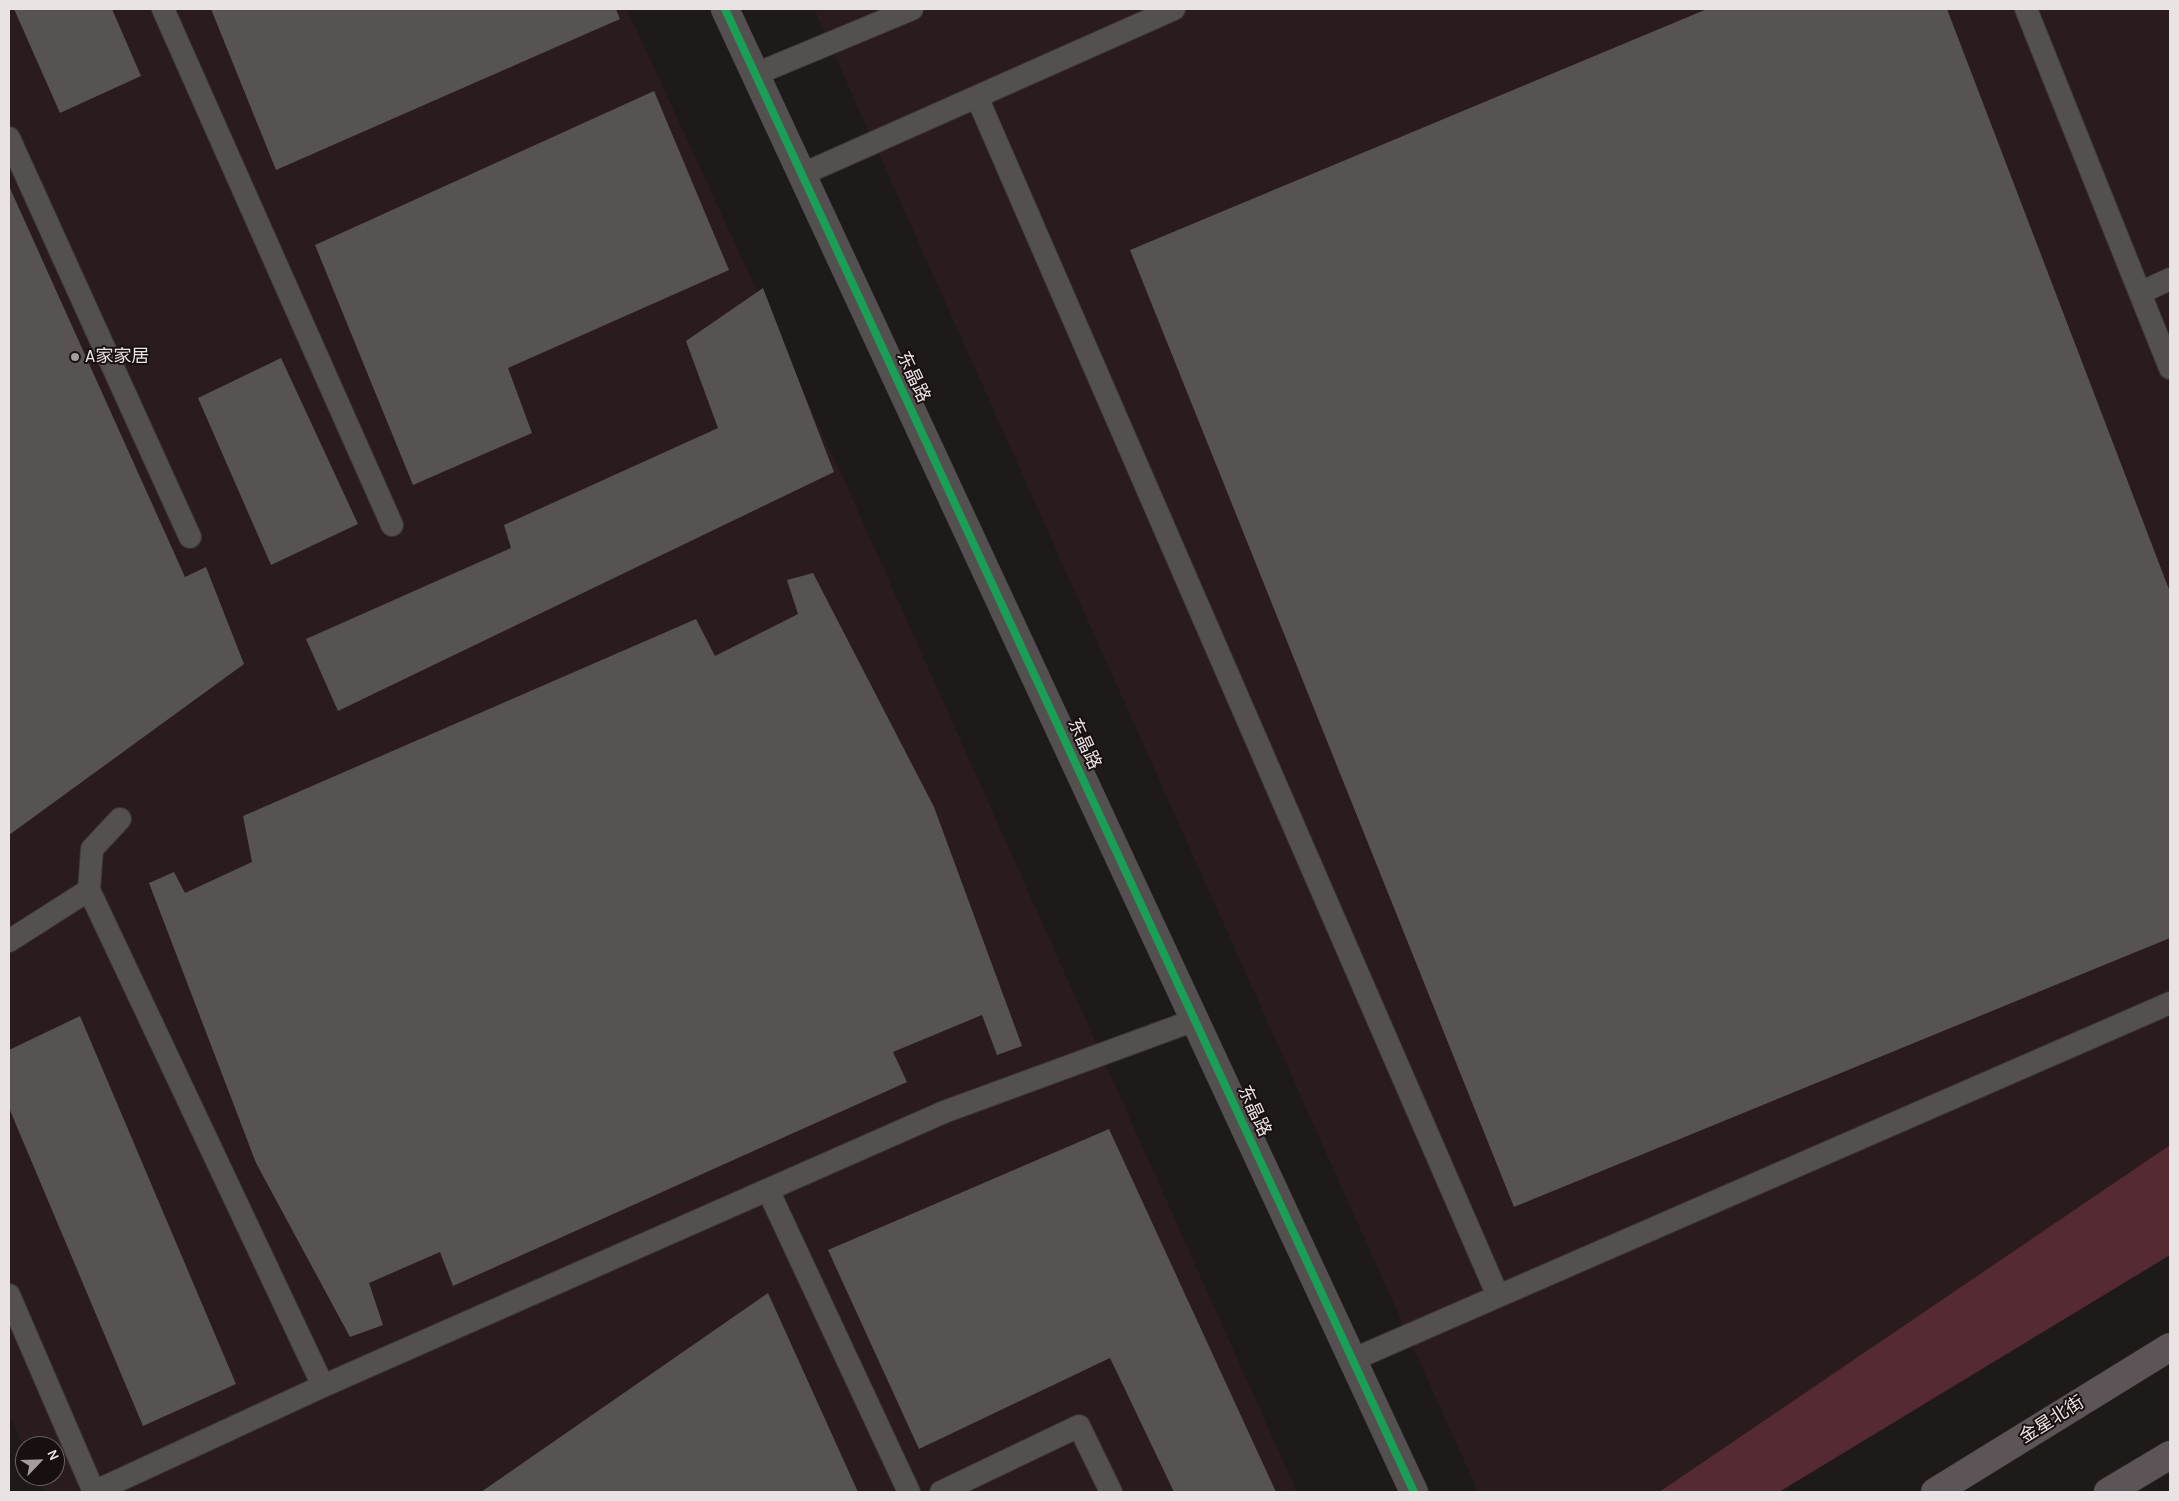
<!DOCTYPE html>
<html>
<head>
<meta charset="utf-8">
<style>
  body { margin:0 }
  #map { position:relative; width:2179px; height:1501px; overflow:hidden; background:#1f1a1a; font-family:Karla,sans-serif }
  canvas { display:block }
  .frame { position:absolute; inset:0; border:10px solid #eae3e3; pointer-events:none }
  .north { position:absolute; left:15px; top:1436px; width:50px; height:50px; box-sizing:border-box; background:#180f10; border:1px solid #6c6464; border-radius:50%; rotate:66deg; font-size:14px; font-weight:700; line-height:20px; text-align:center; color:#eae3e3 }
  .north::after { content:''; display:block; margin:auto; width:18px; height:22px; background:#a39d9d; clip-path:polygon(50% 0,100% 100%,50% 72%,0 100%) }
</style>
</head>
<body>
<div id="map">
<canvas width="2179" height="1501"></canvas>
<div class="frame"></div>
<div class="north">N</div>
</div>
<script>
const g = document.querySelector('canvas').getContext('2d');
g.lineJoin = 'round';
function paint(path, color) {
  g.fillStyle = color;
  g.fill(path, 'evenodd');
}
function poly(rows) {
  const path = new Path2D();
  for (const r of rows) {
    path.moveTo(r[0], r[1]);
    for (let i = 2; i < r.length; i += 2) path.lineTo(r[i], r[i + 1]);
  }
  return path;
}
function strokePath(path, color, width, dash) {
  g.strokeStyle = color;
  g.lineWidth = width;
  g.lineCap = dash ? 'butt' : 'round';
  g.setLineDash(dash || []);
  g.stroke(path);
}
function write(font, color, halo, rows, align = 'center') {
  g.font = font + ' Karla,"Noto Sans SC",sans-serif';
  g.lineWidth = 4;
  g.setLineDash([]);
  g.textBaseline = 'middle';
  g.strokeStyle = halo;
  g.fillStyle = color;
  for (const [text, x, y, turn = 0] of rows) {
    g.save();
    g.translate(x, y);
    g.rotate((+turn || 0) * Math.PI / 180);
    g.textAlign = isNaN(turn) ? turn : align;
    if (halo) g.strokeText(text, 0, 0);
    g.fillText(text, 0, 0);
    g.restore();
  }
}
paint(poly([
  [9,9,627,9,849,491,1297,1492,44,1492,36,1476,55,1476,55,1446,25,1446,25,1450,9,1414],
  [814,9,2170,9,2170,1145,1659,1492,1478,1492]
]), '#2a1b1d');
paint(poly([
  [2170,1145,2170,1255,1779,1492,1659,1492]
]), '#552a32');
paint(poly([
  [14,9,112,9,141,76,60,113],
  [211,9,616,9,620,19,276,170],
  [1707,9,1947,9,2170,592,2170,938,1514,1207,1130,250],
  [654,91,729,270,508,368,532,433,413,485,315,245],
  [9,186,185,577,206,567,244,664,9,835],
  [763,288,834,472,338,711,306,639,511,548,504,525,718,428,686,341],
  [281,358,358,524,271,565,198,398],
  [813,573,934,807,1022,1046,997,1055,982,1015,893,1052,907,1082,453,1286,440,1252,369,1283,383,1325,350,1337,256,1163,149,883,174,872,185,893,252,862,243,816,696,619,715,656,798,614,787,580],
  [80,1016,236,1384,143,1426,9,1108,9,1050],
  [1109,1129,1276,1492,1174,1492,1110,1358,919,1449,828,1250],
  [768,1293,858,1492,481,1492]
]), '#575353');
const lane = poly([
  [163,9,392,525],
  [2026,9,2170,368],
  [756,74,912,9],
  [977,97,1498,1296],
  [9,138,190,537],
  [803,174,1174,9],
  [2140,293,2170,279],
  [120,819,92,849,89,890,323,1386],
  [9,941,89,890],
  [768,1190,909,1492],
  [9,1295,94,1492],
  [1352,1360,2170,1003],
  [94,1492,323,1386,944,1112,1195,1020],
  [941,1492,1079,1426,1111,1492]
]);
const street = poly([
  [725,9,1414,1492]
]);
const secondary = poly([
  [1935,1492,2170,1347],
  [2108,1492,2170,1455]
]);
strokePath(lane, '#3a3536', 24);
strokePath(street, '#3a3536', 29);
strokePath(secondary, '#3a3536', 29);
strokePath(lane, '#555050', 22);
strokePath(street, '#555050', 28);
strokePath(secondary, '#5c5456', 28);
strokePath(poly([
  [725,9,1414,1492]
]), '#1a9f57', 8);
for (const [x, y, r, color] of [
  [75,357,5,"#a39d9d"]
]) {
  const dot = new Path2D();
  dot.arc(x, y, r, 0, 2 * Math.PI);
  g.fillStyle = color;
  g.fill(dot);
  strokePath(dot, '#180f10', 2);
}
write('18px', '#eae3e3', '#180f10', [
  ["A家家居",85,357]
], 'left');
write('18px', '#eae3e3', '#180f10', [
  ["东晶路",913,377,65],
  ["东晶路",1084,744,65],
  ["东晶路",1254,1111,65],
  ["金星北街",2052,1420,-32]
]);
</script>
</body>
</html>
